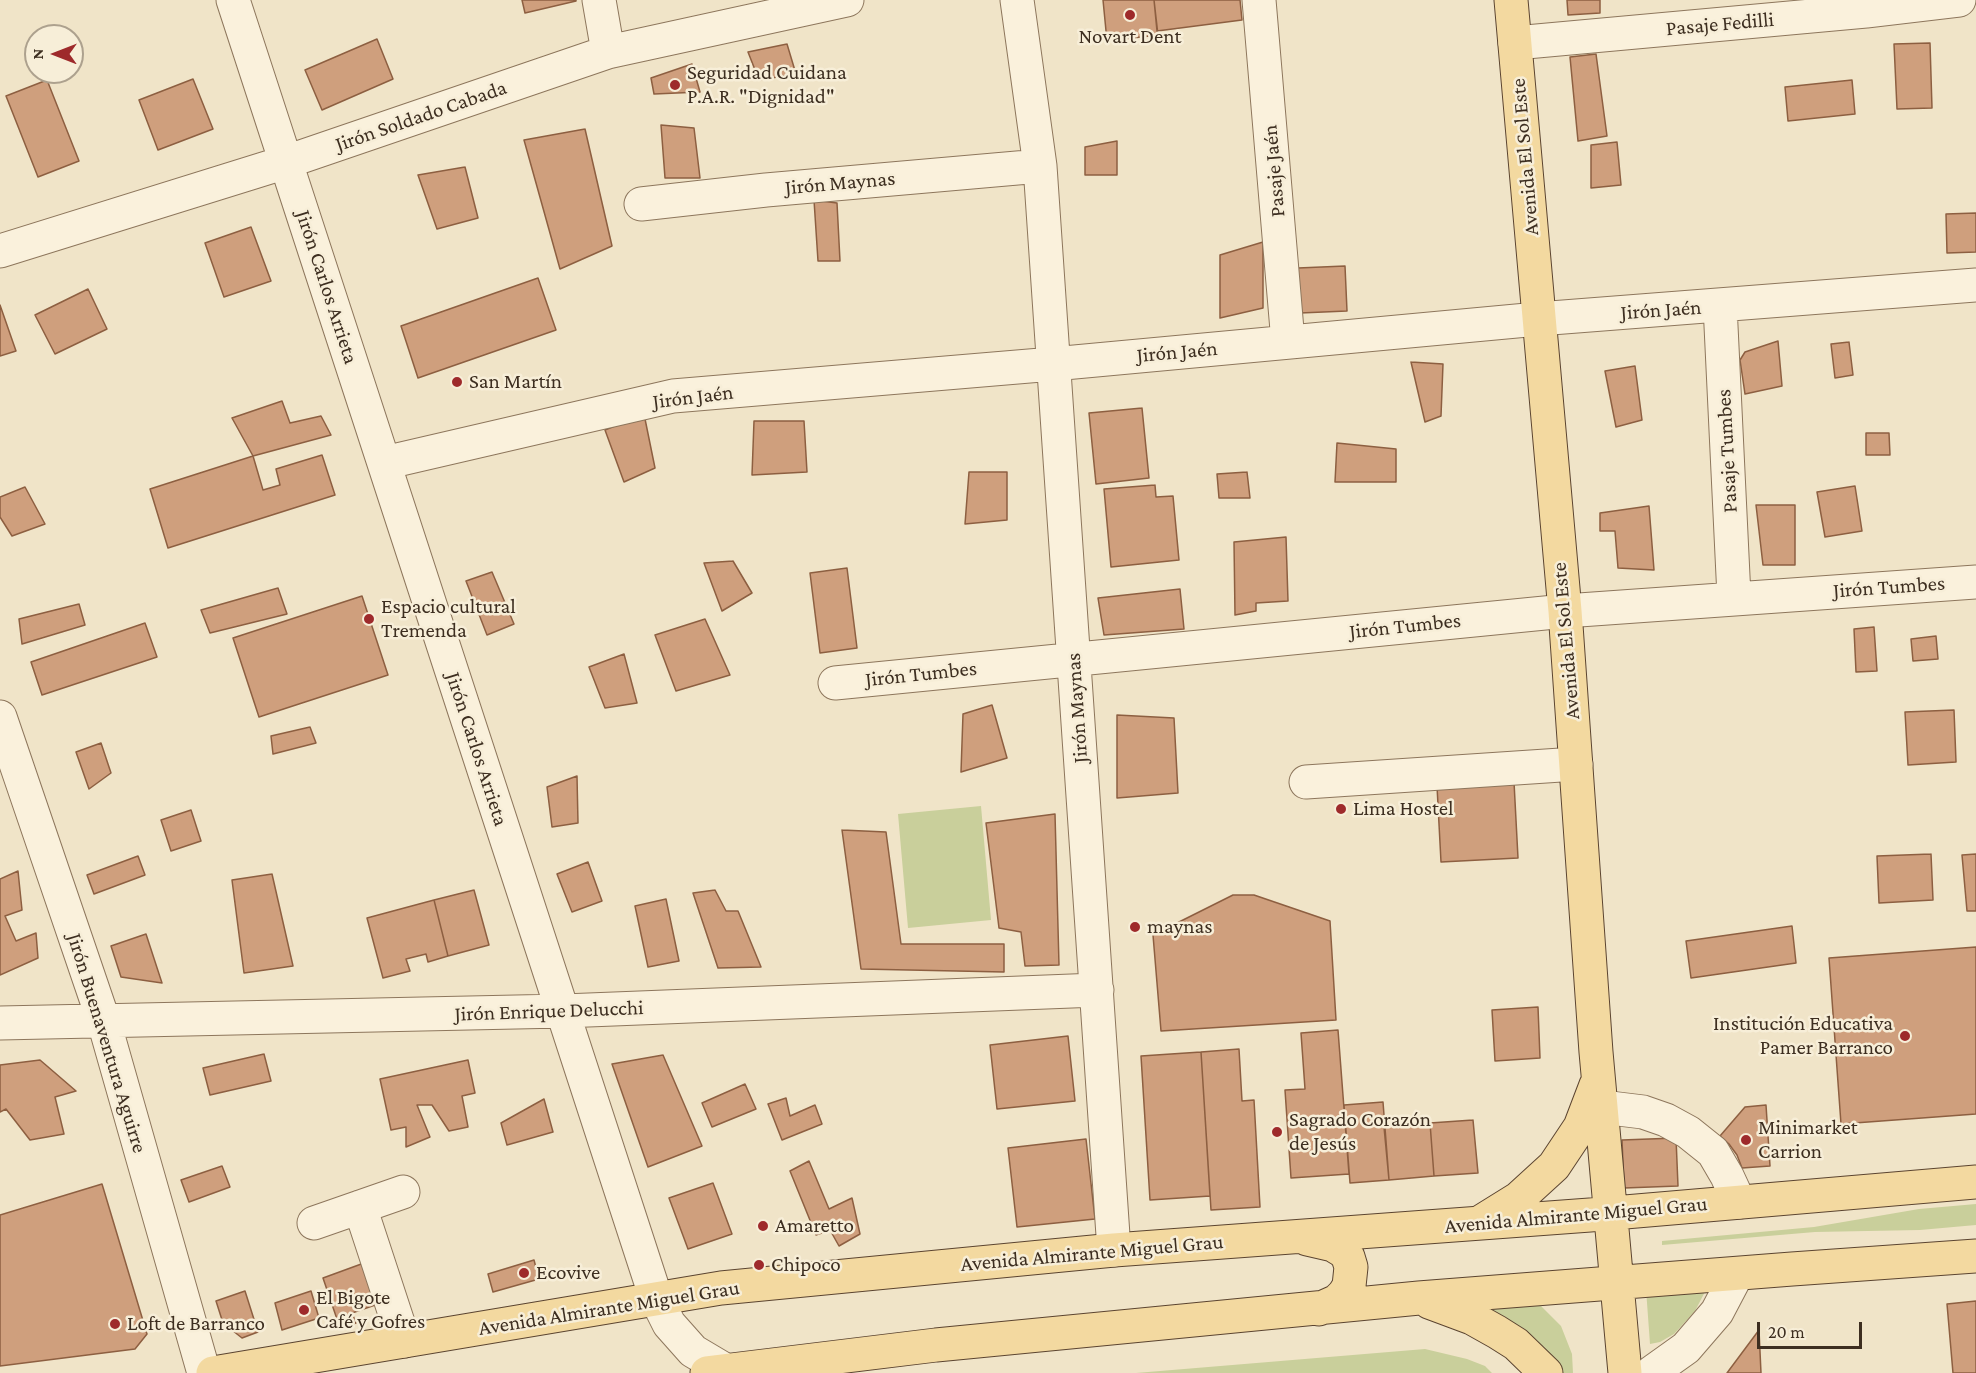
<!DOCTYPE html>
<html>
<head>
<meta charset="utf-8">
<style>
  body { margin:0 }
  #map { position:relative; width:1976px; height:1373px; overflow:hidden; background:#f0e4c8; font-family:"Crimson Pro",serif }
  canvas { display:block }
  .north { position:absolute; left:24px; top:24px; width:60px; height:60px; box-sizing:border-box; background:#f7eed8; border:2px solid #ada18e; border-radius:50%; rotate:270deg; font-size:16px; font-weight:700; line-height:24px; text-align:center; color:#3d2e20 }
  .north::after { content:''; display:block; margin:auto; width:21px; height:27px; background:#9e2a2b; clip-path:polygon(50% 0,100% 100%,50% 72%,0 100%) }
  .scale { position:absolute; left:1757px; top:1322px; width:105px; height:27px; box-sizing:border-box; border:3px solid #3d2e20; border-top:0; padding-left:8px; font-size:18px; line-height:21px; white-space:nowrap; color:#3d2e20; -webkit-text-stroke:4px #f7eed8; paint-order:stroke }
</style>
</head>
<body>
<div id="map">
<canvas width="1976" height="1373"></canvas>
<div class="north">N</div>
<div class="scale">20 m</div>
</div>
<script>
const g = document.querySelector('canvas').getContext('2d');
g.lineJoin = 'round';
function paint(path, color) {
  g.fillStyle = color;
  g.fill(path, 'evenodd');
}
function poly(rows) {
  const path = new Path2D();
  for (const r of rows) {
    path.moveTo(r[0], r[1]);
    for (let i = 2; i < r.length; i += 2) path.lineTo(r[i], r[i + 1]);
  }
  return path;
}
function strokePath(path, color, width, dash) {
  g.strokeStyle = color;
  g.lineWidth = width;
  g.lineCap = dash ? 'butt' : 'round';
  g.setLineDash(dash || []);
  g.stroke(path);
}
function write(font, color, halo, rows, align = 'center') {
  g.font = font + ' "Crimson Pro",serif';
  g.lineWidth = 5;
  g.setLineDash([]);
  g.textBaseline = 'middle';
  g.strokeStyle = halo;
  g.fillStyle = color;
  for (const [text, x, y, turn = 0] of rows) {
    g.save();
    g.translate(x, y);
    g.rotate((+turn || 0) * Math.PI / 180);
    g.textAlign = isNaN(turn) ? turn : align;
    if (halo) g.strokeText(text, 0, 0);
    g.fillText(text, 0, 0);
    g.restore();
  }
}
paint(poly([
  [981,806,991,920,908,928,898,814],
  [1976,1204,1976,1225,1920,1230,1815,1232,1662,1245,1662,1241,1814,1227,1919,1209],
  [1708,1286,1695,1311,1674,1334,1660,1342,1650,1344,1646,1289],
  [1471,1305,1540,1305,1561,1326,1572,1354,1573,1373,1560,1373],
  [1425,1349,1467,1359,1485,1366,1492,1373,1136,1373]
]), '#c9cf9b');
const building = poly([
  [522,0,576,0,576,1,525,13,522,0],
  [1103,0,1154,0,1158,35,1107,41,1103,0],
  [1154,0,1240,0,1242,20,1157,31,1154,0],
  [1567,0,1600,0,1600,13,1568,15,1567,0],
  [377,39,393,79,322,110,305,70,377,39],
  [1930,43,1932,108,1897,109,1894,44,1930,43],
  [787,44,796,74,759,80,748,52,787,44],
  [1596,54,1607,136,1578,141,1570,57,1596,54],
  [692,64,700,92,654,94,651,78,692,64],
  [193,79,213,129,158,150,139,100,193,79],
  [47,80,79,161,38,177,6,96,47,80],
  [1852,80,1855,114,1788,121,1785,87,1852,80],
  [661,125,694,128,700,178,665,178,661,125],
  [585,129,612,246,560,269,524,140,585,129],
  [1117,141,1117,175,1085,175,1085,147,1117,141],
  [1617,142,1621,185,1591,188,1591,145,1617,142],
  [465,167,478,218,437,229,418,175,465,167],
  [814,200,837,203,840,261,818,261,814,200],
  [1976,213,1976,252,1947,253,1946,214,1976,213],
  [251,227,271,281,224,297,205,243,251,227],
  [1263,242,1263,308,1220,318,1220,255,1263,242],
  [1345,266,1347,311,1300,313,1298,268,1345,266],
  [538,278,556,330,418,378,401,326,538,278],
  [88,289,107,329,55,354,35,315,88,289],
  [0,305,16,351,0,356,0,305],
  [1778,341,1782,386,1745,394,1740,360,1745,352,1778,341],
  [1849,342,1853,375,1835,378,1831,344,1849,342],
  [1411,362,1443,364,1441,416,1425,422,1411,362],
  [1635,366,1642,420,1616,427,1605,371,1635,366],
  [282,401,290,423,321,416,331,435,253,456,232,418,282,401],
  [1142,408,1149,478,1096,484,1089,413,1142,408],
  [644,414,655,468,624,482,605,430,644,414],
  [754,421,804,421,807,472,752,475,754,421],
  [1866,433,1889,433,1890,455,1866,455,1866,433],
  [1337,443,1396,449,1396,482,1335,482,1337,443],
  [322,455,335,495,168,548,150,489,253,456,263,490,280,485,276,469,322,455],
  [969,472,1007,472,1007,520,965,524,969,472],
  [1247,472,1250,498,1219,498,1217,474,1247,472],
  [1155,485,1156,497,1173,496,1179,560,1111,567,1104,489,1155,485],
  [1855,486,1862,531,1825,537,1817,492,1855,486],
  [25,487,45,524,12,536,0,517,0,497,25,487],
  [1756,505,1795,505,1795,565,1763,565,1756,505],
  [1649,506,1654,570,1618,568,1615,531,1600,531,1600,513,1649,506],
  [1286,537,1288,601,1256,603,1256,611,1235,615,1234,542,1286,537],
  [733,561,752,593,722,611,704,563,733,561],
  [847,568,857,648,820,653,810,573,847,568],
  [492,572,514,624,487,635,466,581,492,572],
  [278,588,287,614,210,633,201,610,278,588],
  [1180,589,1184,629,1104,635,1098,598,1180,589],
  [362,596,388,675,259,717,233,638,362,596],
  [79,604,85,625,22,644,19,619,79,604],
  [705,619,730,675,676,691,655,635,705,619],
  [145,623,157,657,42,695,31,662,145,623],
  [1874,627,1877,671,1856,672,1854,629,1874,627],
  [1936,636,1938,659,1913,661,1911,639,1936,636],
  [624,654,637,703,605,708,589,667,624,654],
  [992,705,1007,758,961,772,963,714,992,705],
  [1954,710,1956,762,1908,765,1905,712,1954,710],
  [1117,715,1174,718,1178,793,1117,798,1117,715],
  [310,727,316,743,273,754,271,736,310,727],
  [101,743,111,773,89,789,76,752,101,743],
  [577,776,578,823,552,827,547,787,577,776],
  [1514,782,1518,858,1441,862,1437,786,1514,782],
  [191,810,201,841,171,851,161,820,191,810],
  [1055,814,1059,965,1025,966,1021,932,999,928,986,823,1055,814],
  [842,830,886,832,901,944,1004,944,1004,972,861,969,842,830],
  [1931,854,1933,900,1879,903,1877,856,1931,854],
  [1976,854,1976,911,1967,911,1962,855,1976,854],
  [138,856,145,875,94,894,87,875,138,856],
  [588,862,602,901,572,912,557,874,588,862],
  [18,871,22,910,5,916,16,941,36,933,38,958,0,975,0,879,18,871],
  [272,874,293,966,244,973,232,880,272,874],
  [474,890,489,945,448,956,434,900,474,890],
  [715,890,726,911,738,911,761,967,718,968,693,893,715,890],
  [1233,895,1254,895,1330,921,1336,1020,1161,1031,1153,935,1233,895],
  [666,899,679,961,648,967,635,906,666,899],
  [434,900,448,956,428,962,426,954,406,959,410,971,383,978,367,918,434,900],
  [1792,926,1796,963,1691,978,1686,941,1792,926],
  [146,934,162,983,121,977,111,946,146,934],
  [1976,947,1976,1114,1841,1124,1829,958,1976,947],
  [1538,1007,1540,1058,1495,1061,1492,1010,1538,1007],
  [1338,1030,1349,1174,1291,1178,1285,1090,1305,1089,1301,1033,1338,1030],
  [1068,1036,1075,1101,997,1109,990,1045,1068,1036],
  [1239,1049,1242,1101,1254,1100,1260,1207,1211,1210,1201,1052,1239,1049],
  [1201,1052,1210,1196,1150,1200,1141,1056,1201,1052],
  [264,1054,271,1081,210,1095,203,1068,264,1054],
  [663,1055,702,1146,648,1167,612,1064,663,1055],
  [40,1060,76,1091,55,1097,64,1134,30,1140,6,1109,0,1112,0,1065,40,1060],
  [468,1060,475,1093,462,1096,468,1127,449,1131,432,1105,417,1105,430,1137,406,1147,406,1127,391,1130,380,1079,468,1060],
  [745,1084,756,1109,712,1127,702,1103,745,1084],
  [786,1098,790,1116,815,1105,822,1124,782,1140,768,1104,786,1098],
  [544,1099,553,1132,507,1145,501,1123,544,1099],
  [1383,1102,1389,1180,1350,1183,1344,1105,1383,1102],
  [1766,1105,1770,1166,1742,1168,1737,1155,1729,1144,1720,1136,1745,1107,1766,1105],
  [1473,1120,1478,1173,1434,1176,1430,1123,1473,1120],
  [1430,1123,1434,1176,1389,1180,1384,1127,1430,1123],
  [1676,1138,1678,1186,1624,1188,1622,1140,1676,1138],
  [1086,1139,1095,1219,1017,1227,1008,1148,1086,1139],
  [809,1161,829,1209,852,1198,860,1234,839,1246,830,1230,816,1235,790,1171,809,1161],
  [222,1166,230,1187,189,1202,181,1180,222,1166],
  [713,1183,732,1234,688,1249,669,1198,713,1183],
  [102,1184,147,1334,135,1349,0,1366,0,1215,102,1184],
  [534,1260,539,1279,493,1292,488,1274,534,1260],
  [364,1263,378,1304,352,1313,356,1323,340,1328,323,1278,364,1263],
  [245,1291,258,1332,242,1338,223,1323,216,1301,245,1291],
  [311,1291,319,1318,282,1330,275,1303,311,1291],
  [1976,1301,1976,1373,1953,1373,1947,1304,1976,1301],
  [1759,1330,1761,1373,1727,1373,1759,1330]
]);
paint(building, '#cf9f7d');
strokePath(building, '#8d5f41', 1.5);
const minor = poly([
  [233,0,656,1298,669,1324,693,1351,725,1370],
  [599,0,608,52],
  [1017,0,1040,166,1114,1250],
  [1259,0,1288,342],
  [1515,43,1866,11,1959,0],
  [641,204,766,190,1040,166],
  [0,251,286,162,608,52,847,0],
  [1720,305,1734,597],
  [384,463,673,396,1053,364,1538,319,1976,285],
  [835,683,1565,611,1976,582],
  [0,717,104,1022,204,1373],
  [1306,782,1576,764],
  [0,1023,563,1011,1097,990],
  [1602,1107,1643,1112,1666,1120,1688,1132,1713,1152,1727,1176,1739,1202],
  [360,1207,404,1341],
  [314,1223,403,1192],
  [1651,1373,1686,1348,1717,1312,1737,1274]
]);
const major = poly([
  [1511,0,1565,611,1596,1052,1625,1373],
  [1482,1221,1519,1198,1554,1166,1580,1127,1596,1085],
  [1307,1239,1333,1245,1343,1251,1348,1257,1351,1267,1349,1286,1344,1294,1337,1301,1319,1309],
  [1429,1302,1472,1318,1497,1332,1516,1344,1546,1373],
  [213,1373,721,1288,1114,1250,1590,1215,1976,1182],
  [707,1373,936,1345,1419,1298,1792,1269,1976,1256]
]);
strokePath(minor, '#8d765c', 35);
strokePath(major, '#5b4430', 35);
strokePath(minor, '#faf1dc', 33);
strokePath(major, '#f3d9a0', 33);
for (const [x, y, r, color] of [
  [1130,15,6,"#9e2a2b"],
  [675,85,6,"#9e2a2b"],
  [457,382,6,"#9e2a2b"],
  [369,619,6,"#9e2a2b"],
  [1341,809,6,"#9e2a2b"],
  [1135,927,6,"#9e2a2b"],
  [1905,1036,6,"#9e2a2b"],
  [1277,1132,6,"#9e2a2b"],
  [1746,1140,6,"#9e2a2b"],
  [763,1226,6,"#9e2a2b"],
  [759,1265,6,"#9e2a2b"],
  [524,1273,6,"#9e2a2b"],
  [304,1310,6,"#9e2a2b"],
  [115,1324,6,"#9e2a2b"]
]) {
  const dot = new Path2D();
  dot.arc(x, y, r, 0, 2 * Math.PI);
  g.fillStyle = color;
  g.fill(dot);
  strokePath(dot, '#f7eed8', 2);
}
write('21px', '#3d2e20', '#f7eed8', [
  ["Pasaje Fedilli",1720,24,-5],
  ["Jirón Soldado Cabada",421,116,-19],
  ["Avenida El Sol Este",1525,157,-95],
  ["Pasaje Jaén",1274,171,-95],
  ["Jirón Maynas",840,183,-5],
  ["Jirón Carlos Arrieta",327,287,72],
  ["Jirón Jaén",1661,310,-4],
  ["Jirón Jaén",1177,352,-5],
  ["Jirón Jaén",693,397,-7],
  ["Pasaje Tumbes",1727,451,-93],
  ["Jirón Tumbes",1889,587,-4],
  ["Jirón Tumbes",1405,626,-6],
  ["Avenida El Sol Este",1566,641,-95],
  ["Jirón Tumbes",921,674,-6],
  ["Jirón Maynas",1077,708,-94],
  ["Jirón Carlos Arrieta",477,749,72],
  ["Jirón Enrique Delucchi",549,1011,-2],
  ["Jirón Buenaventura Aguirre",107,1043,73],
  ["Avenida Almirante Miguel Grau",1576,1215,-5],
  ["Avenida Almirante Miguel Grau",1092,1253,-5],
  ["Avenida Almirante Miguel Grau",609,1308,-9]
]);
write('21px', '#3d2e20', '#f7eed8', [
  ["Novart Dent",1130,37,"center"],
  ["Seguridad Cuidana",687,73],
  ["P.A.R. \"Dignidad\"",687,97],
  ["San Martín",469,382],
  ["Espacio cultural",381,607],
  ["Tremenda",381,631],
  ["Lima Hostel",1353,809],
  ["maynas",1147,927],
  ["Institución Educativa",1893,1024,"right"],
  ["Pamer Barranco",1893,1048,"right"],
  ["Sagrado Corazón",1289,1120],
  ["de Jesús",1289,1144],
  ["Minimarket",1758,1128],
  ["Carrion",1758,1152],
  ["Amaretto",775,1226],
  ["Chipoco",771,1265],
  ["Ecovive",536,1273],
  ["El Bigote",316,1298],
  ["Café y Gofres",316,1322],
  ["Loft de Barranco",127,1324]
], 'left');
</script>
</body>
</html>
